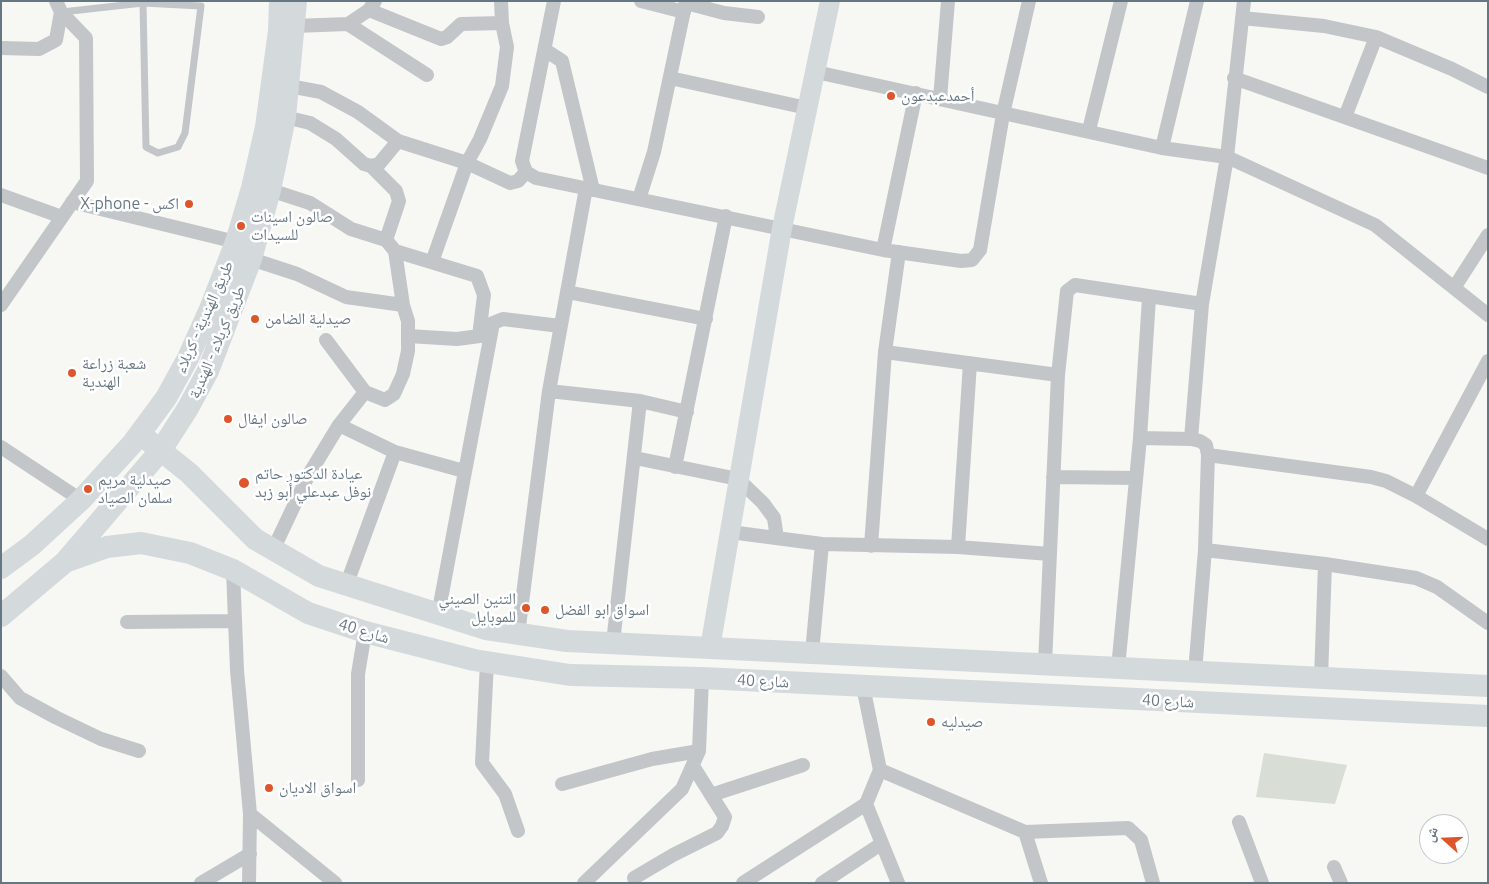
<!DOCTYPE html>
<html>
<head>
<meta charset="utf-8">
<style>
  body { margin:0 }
  #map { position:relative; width:1489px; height:884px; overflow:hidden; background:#f7f7f4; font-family:Ubuntu,"Noto Naskh Arabic",sans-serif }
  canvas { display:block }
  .frame { position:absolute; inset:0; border:2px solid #667784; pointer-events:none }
  .north { position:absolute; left:1419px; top:814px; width:50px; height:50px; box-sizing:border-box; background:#fff; border:1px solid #c2c9ce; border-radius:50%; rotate:290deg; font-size:14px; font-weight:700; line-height:20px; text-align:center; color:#667784 }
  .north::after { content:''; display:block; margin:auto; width:18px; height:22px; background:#df552b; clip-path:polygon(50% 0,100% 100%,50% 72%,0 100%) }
</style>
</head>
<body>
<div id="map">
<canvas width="1489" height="884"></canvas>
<div class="frame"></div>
<div class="north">ش</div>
</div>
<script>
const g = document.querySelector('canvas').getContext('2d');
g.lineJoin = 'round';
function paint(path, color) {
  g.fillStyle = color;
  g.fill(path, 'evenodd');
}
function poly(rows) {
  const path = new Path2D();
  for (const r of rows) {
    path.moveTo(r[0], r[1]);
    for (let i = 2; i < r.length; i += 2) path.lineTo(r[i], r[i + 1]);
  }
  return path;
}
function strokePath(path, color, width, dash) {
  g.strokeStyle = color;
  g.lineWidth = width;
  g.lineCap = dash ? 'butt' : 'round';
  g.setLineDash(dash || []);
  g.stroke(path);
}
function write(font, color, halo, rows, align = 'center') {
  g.font = font + ' Ubuntu,"Noto Naskh Arabic",sans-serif';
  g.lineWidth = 5;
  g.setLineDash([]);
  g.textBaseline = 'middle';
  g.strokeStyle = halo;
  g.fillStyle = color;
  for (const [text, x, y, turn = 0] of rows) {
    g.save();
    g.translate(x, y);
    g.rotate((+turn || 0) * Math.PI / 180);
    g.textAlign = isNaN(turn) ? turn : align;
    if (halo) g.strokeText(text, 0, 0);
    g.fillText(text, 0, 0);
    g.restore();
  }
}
paint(poly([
  [1264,753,1347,765,1335,804,1256,797]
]), '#d8ded5');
strokePath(poly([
  [62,12,143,3,201,6,185,133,178,147,158,153,146,147,143,3]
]), '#c2c6c9', 7);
strokePath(poly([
  [554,1,522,161,526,172,536,178,883,250,961,261,972,260,980,250,1003,114,1029,1],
  [641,1,684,12],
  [686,3,724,13,758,17],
  [369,10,441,39,447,37,461,24,502,23],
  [1242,18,1324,26,1376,37,1452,69,1488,87],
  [348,24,427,75],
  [294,26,348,24,369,10,375,1],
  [1,48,39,49,56,40,61,12,56,1],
  [545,50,562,61,593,190],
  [816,72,1162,148,1227,157,1375,225,1488,315],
  [670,78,807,108],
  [1234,78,1488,168],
  [289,86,321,92,358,112,398,141,467,163,510,183,518,181,526,172],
  [940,99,948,1],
  [285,117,310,123,336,139,364,164,371,166,379,164,398,141],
  [1345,117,1376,37],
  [1089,130,1121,1],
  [1162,148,1197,1],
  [371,166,396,191,399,201,386,240],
  [270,190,310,203,351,229,386,240,395,251,477,276,484,295,479,336],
  [1,195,62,217],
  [639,199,654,152,686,1],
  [72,202,236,242],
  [883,250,916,93],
  [395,251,403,305],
  [251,259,297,274,346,297,403,305,408,321,408,351,403,374,394,394,385,400,365,392,326,340],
  [432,262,467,163,480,139,502,86,507,47,502,23,501,1],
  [1454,288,1488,235],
  [567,292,706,319],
  [1,305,87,181,86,38,61,12],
  [408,336,457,339,487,335],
  [885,352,1058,375],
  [549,391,640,401,687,412],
  [339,425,395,452,464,471],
  [1140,438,1191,439,1200,441,1206,445,1208,455,1205,550,1195,672],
  [1191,439,1202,304,1227,157,1244,1],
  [1,447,81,500],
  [1208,455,1371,477,1386,481,1416,496,1488,539],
  [635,458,738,479,763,503,774,518,777,538],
  [675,467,726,216],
  [1053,477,1136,478],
  [1416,496,1488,361],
  [730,532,822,544,958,547,1050,554],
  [871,546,885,352,899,252],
  [958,547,970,363],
  [274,548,308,476,339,425,365,392],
  [1205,550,1325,564,1416,578,1437,587,1488,623],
  [233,570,237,670,250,814,249,883],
  [346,586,395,452],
  [438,615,493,323,503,319,560,326],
  [127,622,235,621],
  [518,634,549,391,586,188],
  [613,643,640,401],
  [812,653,822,544],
  [487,662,482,763,505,794,518,831],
  [1045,664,1058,375,1067,291,1075,285,1202,304],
  [1118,668,1140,438,1149,298],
  [1,676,20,698,57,718,101,739,139,751],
  [1321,678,1325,564],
  [863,686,880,770,866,804,898,883],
  [880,770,1025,832,1041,883],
  [358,780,358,674,365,632],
  [562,784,652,759,699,751],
  [711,795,803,765],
  [250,814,335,883],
  [1239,822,1262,883],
  [1025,832,1128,828,1141,840,1153,883],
  [1334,867,1341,883],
  [634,878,673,855,717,833,722,826,725,817,693,766],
  [201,883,250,854],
  [584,883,682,789,699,751,702,678],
  [743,883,866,804],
  [822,883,881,844]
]), '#c2c6c9', 14);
strokePath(poly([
  [710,648,782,228,830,1]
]), '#d4d9dc', 20);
strokePath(poly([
  [140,434,189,473,255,539,319,576,486,629,567,641,1488,686],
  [65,562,107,547,141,543,190,553,233,570,308,613,365,632,474,660,570,675,702,678,1488,716],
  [1,568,32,545,81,500,132,444,166,398,188,358,210,309,236,242,252,188,266,127,279,31,280,1],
  [1,616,65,562,161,450,188,408,208,371,251,259,270,190,285,117,296,1]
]), '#d4d9dc', 22);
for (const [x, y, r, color] of [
  [891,96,5,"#df552b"],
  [189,204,5,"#df552b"],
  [241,226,5,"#df552b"],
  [255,319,5,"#df552b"],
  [72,373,5,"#df552b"],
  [228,419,5,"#df552b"],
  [244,483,6,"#df552b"],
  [88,489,5,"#df552b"],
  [526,608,5,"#df552b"],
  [545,610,5,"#df552b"],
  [931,722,5,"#df552b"],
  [269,788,5,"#df552b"]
]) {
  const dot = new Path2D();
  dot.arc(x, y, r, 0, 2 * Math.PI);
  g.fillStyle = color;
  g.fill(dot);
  strokePath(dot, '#fff', 2);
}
write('16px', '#667784', '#fff', [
  ["أحمدعبدعون",901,96],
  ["X-phone - اكس",179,204,"right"],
  ["صالون اسينات",251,217],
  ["للسيدات",251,235],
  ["صيدلية الضامن",265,319],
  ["شعبة زراعة",82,364],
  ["الهندية",82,382],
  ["صالون ايفال",238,419],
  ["عيادة الدكتور حاتم",255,474],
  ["نوفل عبدعلي أبو زبد",255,492],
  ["صيدلية مريم",98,480],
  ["سلمان الصياد",98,498],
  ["التنين الصيني",516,599,"right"],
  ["للموبايل",516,617,"right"],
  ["اسواق ابو الفضل",555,610],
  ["صيدليه",941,722],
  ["اسواق الاديان",279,788]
], 'left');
write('16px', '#667784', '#fff', [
  ["طريق الهندية - كربلاء",204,317,-66],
  ["طريق كربلاء - الهندية",217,342,-67],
  ["شارع 40",364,631,17],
  ["شارع 40",763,681,3],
  ["شارع 40",1168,701,3]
]);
</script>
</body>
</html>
